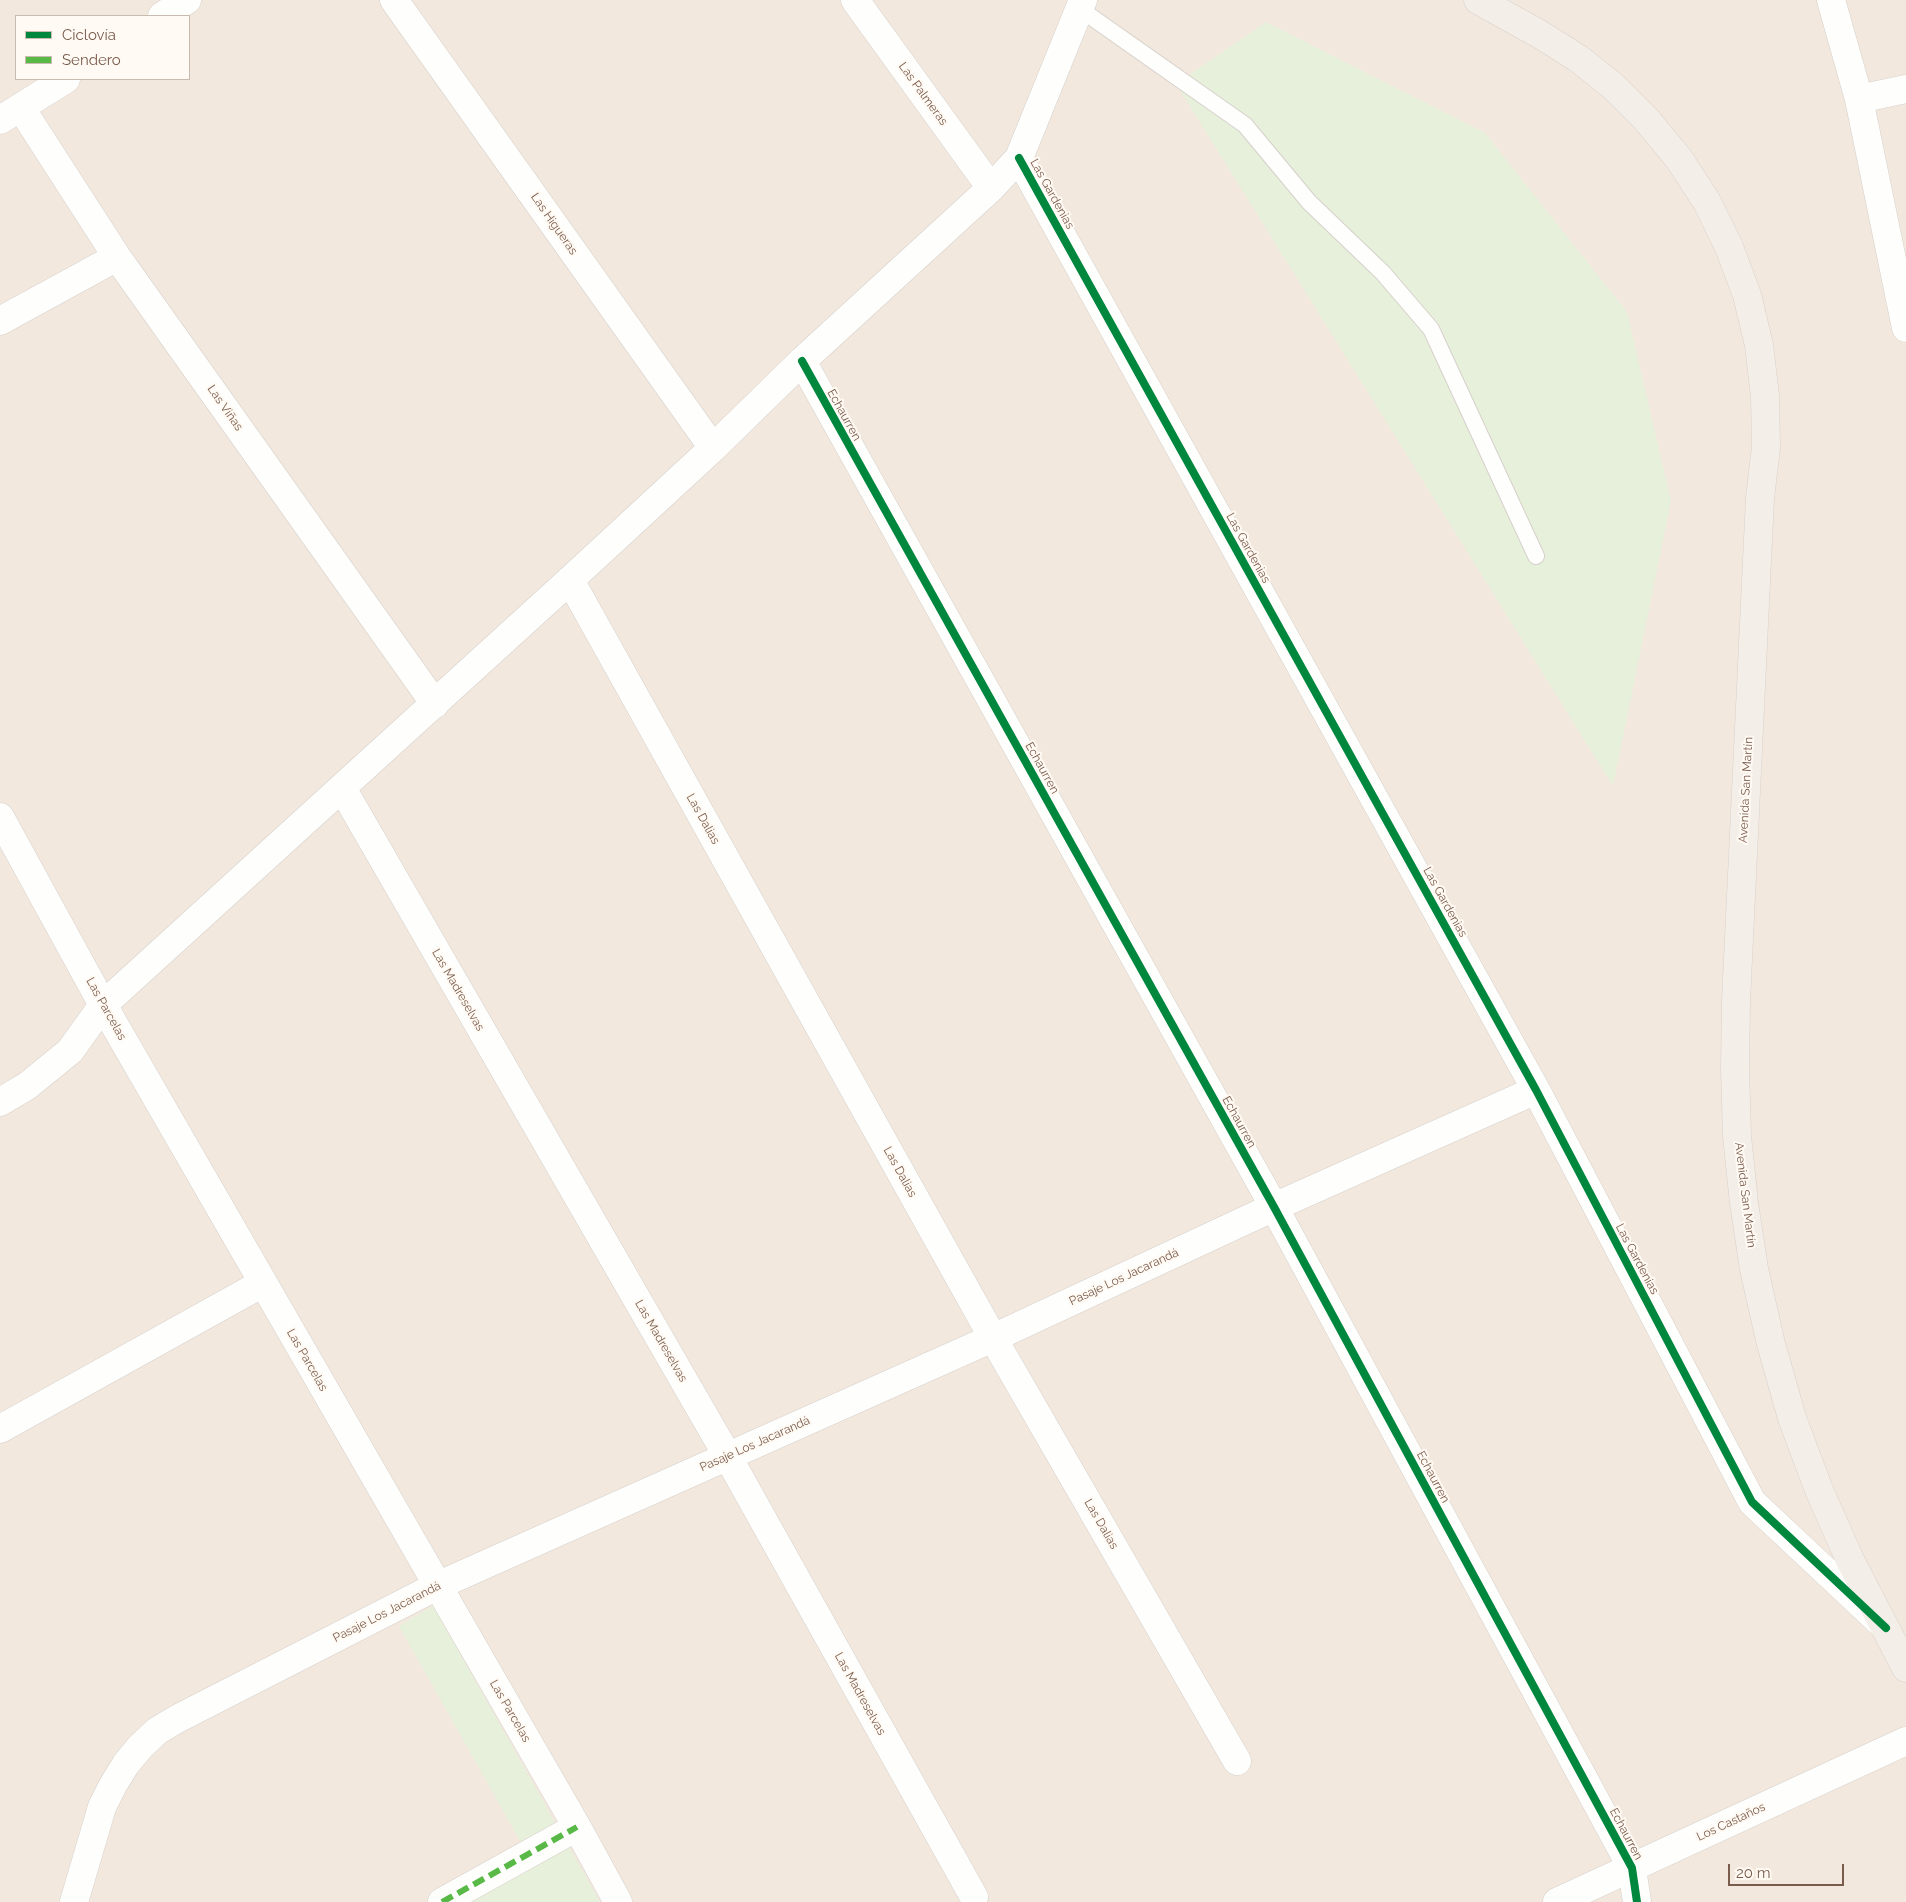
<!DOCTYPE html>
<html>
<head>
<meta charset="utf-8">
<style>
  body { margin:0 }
  #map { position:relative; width:1906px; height:1902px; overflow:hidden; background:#f9f5f0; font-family:Raleway,sans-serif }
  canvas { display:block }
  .legend { position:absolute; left:15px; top:15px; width:175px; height:65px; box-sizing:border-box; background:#fffaf3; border:1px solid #cabbb1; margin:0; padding:6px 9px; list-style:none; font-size:15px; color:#7a5c4d }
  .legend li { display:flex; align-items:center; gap:10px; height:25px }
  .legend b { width:25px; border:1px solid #cabbb1 }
  .scale { position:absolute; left:1728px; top:1864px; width:116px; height:22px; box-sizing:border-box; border:2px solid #7a5c4d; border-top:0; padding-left:6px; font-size:15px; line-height:18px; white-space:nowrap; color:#7a5c4d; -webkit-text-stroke:4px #fffaf3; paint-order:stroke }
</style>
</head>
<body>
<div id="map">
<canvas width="1906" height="1902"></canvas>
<ul class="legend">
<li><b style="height:6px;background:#00873e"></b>Ciclovía</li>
<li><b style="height:6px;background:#58b947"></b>Sendero</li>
</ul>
<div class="scale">20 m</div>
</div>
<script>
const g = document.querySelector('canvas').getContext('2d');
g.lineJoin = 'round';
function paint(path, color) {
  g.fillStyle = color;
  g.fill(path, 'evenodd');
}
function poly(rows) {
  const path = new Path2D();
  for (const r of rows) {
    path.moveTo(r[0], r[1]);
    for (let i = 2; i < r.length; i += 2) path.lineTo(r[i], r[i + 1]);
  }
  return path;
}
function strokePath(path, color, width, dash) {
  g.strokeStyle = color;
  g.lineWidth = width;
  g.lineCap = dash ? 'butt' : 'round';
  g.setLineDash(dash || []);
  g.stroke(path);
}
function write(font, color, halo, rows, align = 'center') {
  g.font = font + ' Raleway,sans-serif';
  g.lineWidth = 4;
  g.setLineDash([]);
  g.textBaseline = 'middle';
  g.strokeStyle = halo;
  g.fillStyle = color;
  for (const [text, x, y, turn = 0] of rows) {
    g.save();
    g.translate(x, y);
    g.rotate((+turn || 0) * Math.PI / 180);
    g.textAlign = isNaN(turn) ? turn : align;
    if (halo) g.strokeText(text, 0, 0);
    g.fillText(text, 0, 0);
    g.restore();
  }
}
paint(poly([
  [0,0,1906,0,1906,1902,0,1902],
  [16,16,189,16,189,79,16,79]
]), '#f2e8de');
paint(poly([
  [1266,22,1485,133,1627,312,1671,501,1613,786,1176,84],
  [433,1606,600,1902,463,1902,533,1864,399,1626]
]), '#e7f0db');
const service = poly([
  [1080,9,1245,125,1309,202,1383,273,1431,329,1536,556]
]);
const minor = poly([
  [394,0,713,448],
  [855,0,991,188],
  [1831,0,1859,99,1906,328],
  [162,16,187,0],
  [1859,99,1906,89],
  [21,108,117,257,435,704],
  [0,120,66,79],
  [1019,158,1536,1090,1752,1502,1881,1623],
  [0,321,117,257],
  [802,361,1274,1207,1632,1868,1637,1902],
  [570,580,993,1338,1237,1761],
  [342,788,728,1457,974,1897],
  [0,817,103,1005,577,1827,618,1902],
  [0,1102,27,1086,70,1051,103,1005,570,580,713,448,802,361,991,188,1019,158,1083,0],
  [0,1429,263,1283],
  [74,1902,102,1807,113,1785,126,1764,140,1747,157,1731,177,1719,437,1586,993,1338,1274,1207,1536,1090],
  [442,1902,577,1827],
  [1557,1902,1906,1741]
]);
const primary = poly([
  [1478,0,1541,35,1579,59,1614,87,1646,119,1679,159,1707,202,1729,247,1747,295,1759,345,1765,396,1766,447,1760,498,1736,1001,1735,1069,1737,1136,1744,1203,1754,1269,1771,1344,1792,1418,1819,1490,1850,1560,1906,1668]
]);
strokePath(service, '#d7d1cb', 18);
strokePath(minor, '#d7d1cb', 29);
strokePath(primary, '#dad1cc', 29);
strokePath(service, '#fefefd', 16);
strokePath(minor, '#fefefd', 28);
strokePath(primary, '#f3eee8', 28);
strokePath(poly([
  [442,1902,577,1827]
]), '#58b947', 6, [12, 6]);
strokePath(poly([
  [1019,158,1536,1090,1752,1502,1886,1628],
  [802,361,1274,1207,1632,1868,1637,1902]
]), '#00873e', 8);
write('12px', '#7a5c4d', '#fffaf3', [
  ["Las Palmeras",923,94,54],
  ["Las Gardenias",1052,194,61],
  ["Las Higueras",554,224,55],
  ["Las Viñas",225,408,55],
  ["Echaurren",844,415,61],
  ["Las Gardenias",1248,548,61],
  ["Echaurren",1042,768,61],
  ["Avenida San Martín",1746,790,-87],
  ["Las Dalias",703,819,61],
  ["Las Gardenias",1445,902,61],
  ["Las Madreselvas",458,990,60],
  ["Las Parcelas",106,1009,61],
  ["Echaurren",1239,1122,61],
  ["Las Dalias",900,1172,61],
  ["Avenida San Martín",1745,1195,83],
  ["Las Gardenias",1637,1259,62],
  ["Pasaje Los Jacarandá",1124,1277,-25],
  ["Las Madreselvas",661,1341,60],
  ["Las Parcelas",307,1360,60],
  ["Pasaje Los Jacarandá",755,1444,-24],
  ["Echaurren",1433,1477,62],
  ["Las Dalias",1101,1524,60],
  ["Pasaje Los Jacarandá",387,1612,-27],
  ["Las Madreselvas",860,1694,61],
  ["Las Parcelas",510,1711,60],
  ["Los Castaños",1731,1822,-25],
  ["Echaurren",1626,1834,62]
]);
</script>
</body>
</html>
